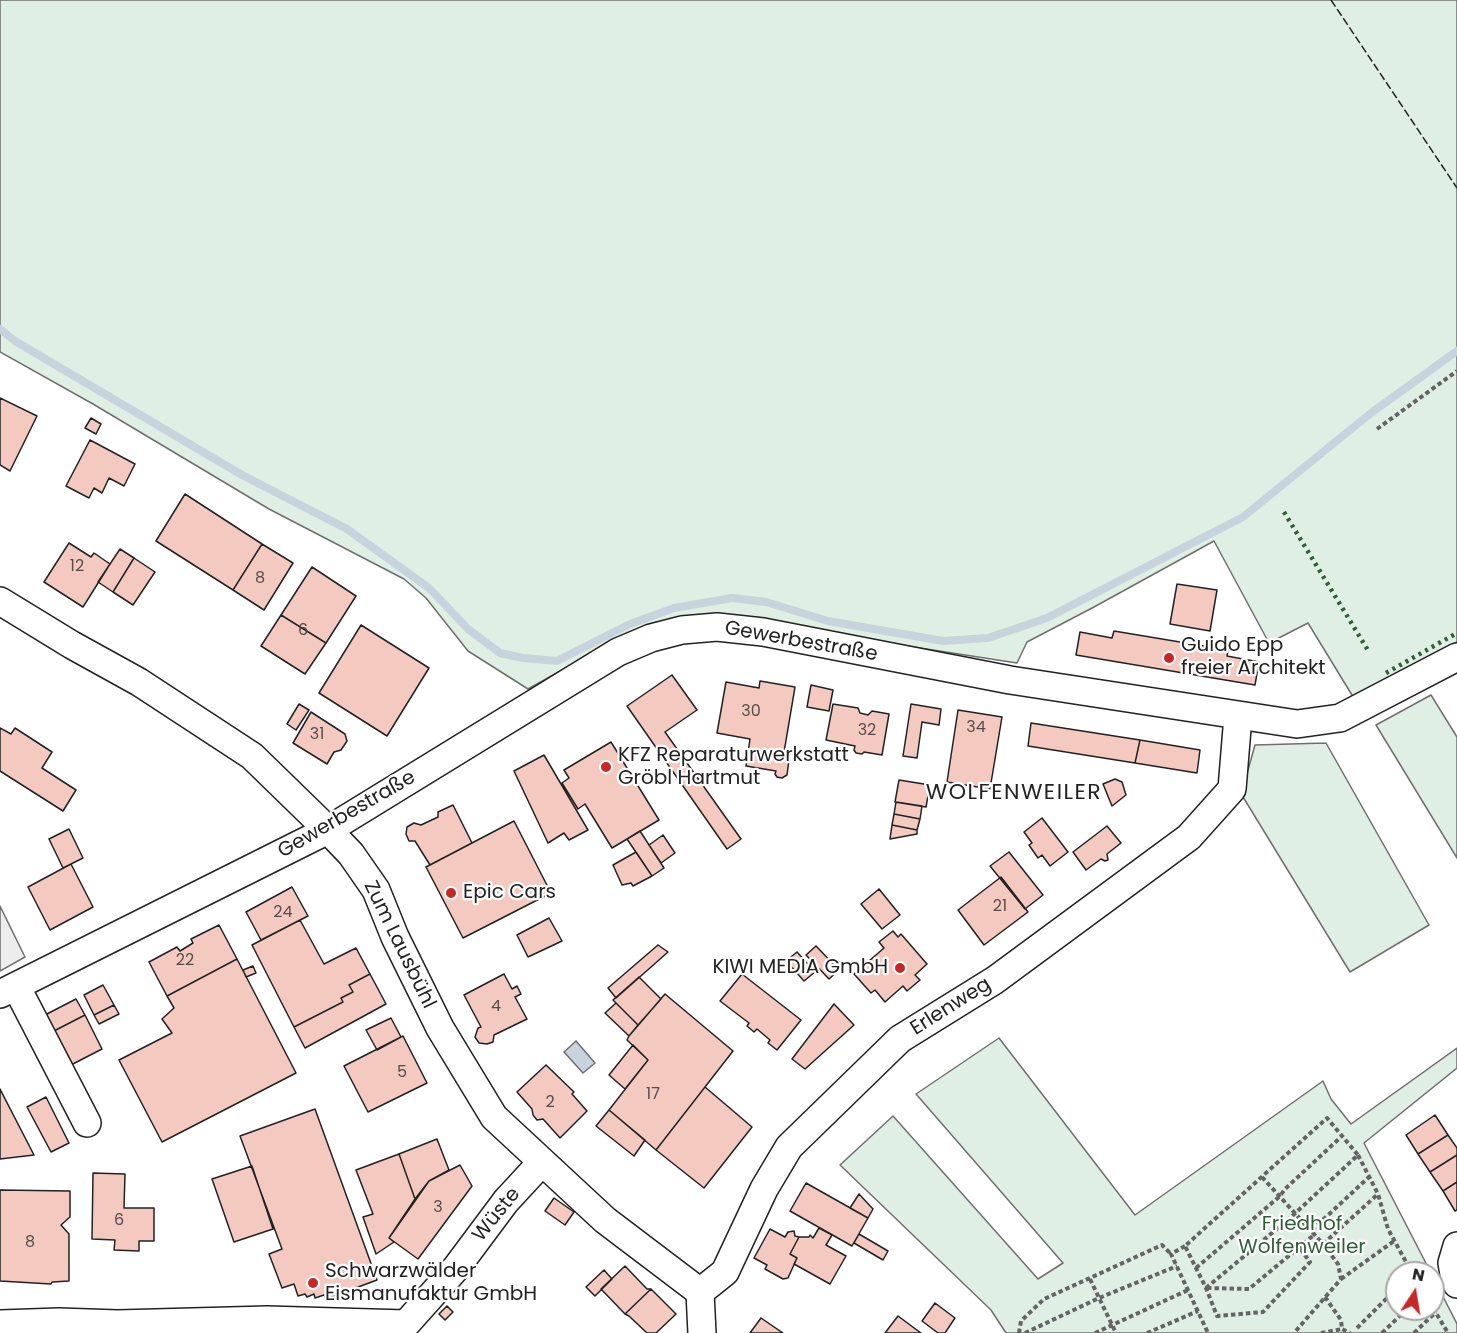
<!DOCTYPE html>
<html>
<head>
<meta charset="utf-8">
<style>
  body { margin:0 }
  #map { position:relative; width:1457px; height:1333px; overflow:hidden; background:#fff; font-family:Poppins,sans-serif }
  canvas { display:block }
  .north { position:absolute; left:1385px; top:1261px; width:60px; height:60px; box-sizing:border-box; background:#fff; border:2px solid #a7a7a7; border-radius:50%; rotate:12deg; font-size:16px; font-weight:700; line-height:24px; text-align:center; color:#222 }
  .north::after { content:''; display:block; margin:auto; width:21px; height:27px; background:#c62828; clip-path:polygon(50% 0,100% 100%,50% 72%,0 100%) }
</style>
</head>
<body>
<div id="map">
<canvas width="1457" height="1333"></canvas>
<div class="north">N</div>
</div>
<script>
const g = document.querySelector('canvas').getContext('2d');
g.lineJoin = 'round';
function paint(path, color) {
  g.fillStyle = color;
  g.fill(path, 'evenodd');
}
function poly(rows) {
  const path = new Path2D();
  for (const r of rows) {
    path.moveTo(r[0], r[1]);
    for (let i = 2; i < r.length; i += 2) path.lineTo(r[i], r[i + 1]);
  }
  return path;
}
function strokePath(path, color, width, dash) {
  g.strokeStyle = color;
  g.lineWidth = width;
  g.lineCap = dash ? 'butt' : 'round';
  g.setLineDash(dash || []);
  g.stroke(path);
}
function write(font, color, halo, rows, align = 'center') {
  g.font = font + ' Poppins,sans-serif';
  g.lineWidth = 4.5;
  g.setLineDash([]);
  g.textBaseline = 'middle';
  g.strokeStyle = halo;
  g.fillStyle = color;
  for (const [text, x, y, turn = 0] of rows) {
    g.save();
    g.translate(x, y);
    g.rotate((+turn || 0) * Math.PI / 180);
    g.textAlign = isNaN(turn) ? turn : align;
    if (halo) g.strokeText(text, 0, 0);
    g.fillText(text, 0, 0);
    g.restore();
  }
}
const green = poly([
  [0,0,1457,0,1457,642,1355,700,1308,623,1269,643,1214,541,1094,607,1027,642,1017,663,732,619,609,644,528,689,468,651,426,598,404,579,269,509,93,404,0,352,0,0],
  [1431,695,1457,737,1457,858,1376,725,1431,695],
  [1326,743,1429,925,1350,972,1240,792,1245,781,1255,745,1326,743],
  [999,1038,1135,1215,1323,1081,1331,1099,1351,1124,1457,1048,1457,1068,1364,1143,1431,1273,1397,1273,1397,1309,1433,1309,1433,1277,1457,1324,1457,1333,1006,1333,991,1310,840,1165,893,1116,1038,1279,1063,1263,916,1094,999,1038]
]);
paint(green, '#e0efe3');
strokePath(green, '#6f6f6f', 1.5);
const parking = poly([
  [0,906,25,957,0,971,0,906]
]);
paint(parking, '#ededed');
strokePath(parking, '#6f6f6f', 1.5);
const water = poly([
  [576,1041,595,1063,583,1073,564,1052,576,1041]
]);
paint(water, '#c7d3dd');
strokePath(water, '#6f6f6f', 1.5);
strokePath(poly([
  [0,329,15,341,242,475,347,529,429,588,468,629,500,653,523,658,557,661,630,624,674,608,732,598,766,602,828,621,943,641,988,638,1047,618,1243,517,1371,413,1457,351]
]), '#c7d3dd', 8);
const building = poly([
  [0,398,37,416,10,471,0,465,0,398],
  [91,418,101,424,96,434,85,428,91,418],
  [90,440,135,464,124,486,109,478,102,493,94,488,89,498,66,486,90,440],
  [185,494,262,544,233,590,156,541,185,494],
  [69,543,91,557,94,553,110,564,83,607,44,582,69,543],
  [262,544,293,563,264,610,233,590,262,544],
  [120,549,134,558,113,592,98,582,120,549],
  [134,558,155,572,133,605,113,592,134,558],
  [312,567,356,596,326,643,281,615,312,567],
  [1177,584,1217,590,1210,631,1170,624,1177,584],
  [281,615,326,643,305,674,261,646,281,615],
  [361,625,429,668,387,736,319,693,361,625],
  [1114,631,1228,650,1227,656,1259,662,1255,685,1076,655,1080,632,1112,638,1114,631],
  [672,675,697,710,665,732,741,839,727,849,627,706,672,675],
  [760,681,795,687,783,758,789,760,787,775,782,778,777,777,775,774,776,771,746,766,750,739,717,733,726,682,759,688,760,681],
  [811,685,833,690,829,711,807,707,811,685],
  [299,704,309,710,296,730,287,724,299,704],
  [833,704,858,708,860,713,868,715,872,711,889,714,882,755,864,752,862,754,856,753,854,750,855,746,826,740,833,704],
  [911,704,941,709,939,725,922,722,917,758,903,756,911,704],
  [958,710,1002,717,990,789,947,782,958,710],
  [311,712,345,734,347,741,341,750,334,752,327,764,293,743,311,712],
  [1031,723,1140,740,1135,763,1028,746,1031,723],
  [0,728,11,734,15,728,52,752,42,768,76,790,63,811,0,771,0,728],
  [1140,740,1200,750,1197,773,1135,763,1140,740],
  [611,742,659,820,612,848,585,804,578,809,562,783,569,778,564,770,611,742],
  [544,755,588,830,569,840,564,833,548,843,514,771,544,755],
  [1115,779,1122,782,1126,795,1112,806,1103,784,1115,779],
  [899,780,930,785,926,807,895,802,899,780],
  [896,802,922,806,920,819,894,814,896,802],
  [453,805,472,843,430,865,415,841,409,841,406,834,407,827,414,823,421,825,438,817,438,812,453,805],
  [894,814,920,819,917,830,892,825,894,814],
  [1042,818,1068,852,1050,866,1042,855,1038,858,1029,845,1032,843,1024,832,1042,818],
  [514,821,551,893,463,938,426,867,514,821],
  [892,825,917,830,917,834,890,839,892,825],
  [1107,826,1121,843,1107,854,1108,860,1105,861,1101,859,1086,870,1073,852,1107,826],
  [69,829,83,858,63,868,49,839,69,829],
  [640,831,664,868,652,876,627,839,640,831],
  [663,835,675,853,661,863,649,845,663,835],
  [636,852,652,876,633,886,631,883,622,885,613,865,636,852],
  [1009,852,1043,895,1025,909,990,866,1009,852],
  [71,864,93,907,50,930,28,887,71,864],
  [1001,877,1028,912,984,945,958,910,1001,877],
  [292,887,308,916,261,940,246,912,292,887],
  [879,889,900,915,882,929,861,904,879,889],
  [549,918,562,941,528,957,517,935,549,918],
  [300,920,324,964,356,948,370,974,349,985,353,992,341,998,343,1002,294,1027,252,945,300,920],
  [219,925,237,959,167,996,149,962,177,947,180,951,193,943,191,939,219,925],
  [893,931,898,937,901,934,927,964,915,975,920,980,907,991,903,986,885,1002,875,990,871,993,854,974,884,948,879,942,893,931],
  [658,945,668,952,616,998,608,988,658,945],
  [816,946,839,970,829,979,806,955,816,946],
  [797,952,815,972,804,981,786,961,797,952],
  [237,959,296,1073,162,1142,119,1060,172,1033,162,1019,174,1008,167,996,237,959],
  [253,966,256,973,246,977,243,970,253,966],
  [370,974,386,1004,305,1048,294,1027,343,1002,341,998,353,992,349,985,370,974],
  [504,974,512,989,517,986,521,994,515,997,527,1019,494,1035,493,1042,487,1044,479,1043,475,1037,478,1028,481,1027,464,995,504,974],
  [742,974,801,1020,777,1050,768,1043,770,1040,757,1029,754,1032,747,1026,749,1023,720,1001,742,974],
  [639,977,661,999,638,1025,613,1000,639,977],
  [103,985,114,1005,94,1015,84,995,103,985],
  [665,994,733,1051,656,1150,609,1110,648,1060,627,1040,629,1036,665,994],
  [76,999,85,1015,52,1032,43,1016,76,999],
  [616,1003,638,1025,629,1036,605,1013,616,1003],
  [834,1004,854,1025,805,1069,792,1059,834,1004],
  [114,1005,119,1014,99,1024,94,1015,114,1005],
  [85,1015,102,1049,69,1066,52,1032,85,1015],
  [391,1018,401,1037,377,1050,366,1030,391,1018],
  [403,1036,427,1083,368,1112,344,1066,403,1036],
  [633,1045,648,1060,625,1089,609,1075,633,1045],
  [546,1065,574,1092,572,1094,587,1111,560,1138,543,1119,537,1120,533,1115,532,1109,517,1092,546,1065],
  [705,1087,752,1127,704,1188,656,1150,705,1087],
  [0,1089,34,1155,0,1159,0,1089],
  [46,1097,69,1143,51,1152,27,1107,46,1097],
  [315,1109,377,1280,326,1299,324,1295,315,1298,314,1294,307,1297,305,1294,298,1296,294,1284,282,1288,269,1254,282,1249,240,1136,315,1109],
  [609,1110,645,1140,634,1156,596,1126,609,1110],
  [1435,1115,1448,1135,1418,1154,1406,1135,1435,1115],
  [1448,1135,1457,1148,1457,1155,1430,1172,1418,1154,1448,1135],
  [437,1139,449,1170,429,1181,415,1199,399,1154,437,1139],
  [399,1154,415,1199,389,1238,394,1242,376,1254,363,1217,373,1214,356,1170,399,1154],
  [1457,1155,1457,1182,1443,1191,1430,1172,1457,1155],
  [460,1165,472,1186,418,1259,389,1238,429,1181,460,1165],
  [252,1166,273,1229,234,1242,212,1179,252,1166],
  [93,1173,125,1174,124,1208,154,1208,154,1241,139,1241,139,1251,114,1250,115,1240,92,1239,93,1173],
  [1457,1182,1457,1210,1455,1211,1443,1191,1457,1182],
  [806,1183,868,1218,852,1246,790,1211,806,1183],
  [0,1190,70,1191,70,1217,61,1225,69,1234,69,1281,52,1282,51,1284,0,1281,0,1190],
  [859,1194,873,1209,868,1218,850,1208,859,1194],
  [554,1198,574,1212,565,1225,545,1211,554,1198],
  [819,1228,832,1235,826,1245,846,1256,830,1284,794,1264,797,1258,790,1254,799,1237,809,1237,810,1235,813,1238,819,1228],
  [770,1229,785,1237,788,1232,794,1231,795,1236,799,1237,790,1254,797,1258,788,1278,783,1279,765,1269,767,1265,754,1258,770,1229],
  [859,1234,888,1251,883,1260,854,1243,859,1234],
  [625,1266,647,1289,651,1289,625,1314,601,1289,625,1266],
  [604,1270,612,1279,595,1296,586,1287,604,1270],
  [651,1289,676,1314,656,1333,647,1333,629,1316,625,1314,651,1289],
  [935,1303,955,1318,945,1333,938,1333,922,1321,935,1303],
  [447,1306,453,1312,445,1320,439,1314,447,1306],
  [898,1316,921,1333,885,1333,898,1316],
  [761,1318,783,1333,750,1333,761,1318]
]);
paint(building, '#f3c9c0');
strokePath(building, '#222', 1.5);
const minor = poly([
  [0,601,72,645,139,682,252,756,328,830,351,854,376,890,395,937,440,1028,494,1117,605,1220,700,1292],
  [16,986,87,1123],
  [0,994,328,830,618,652,651,638,682,630,717,627,763,632,1010,680,1297,724,1340,718,1457,657],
  [1457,1246,1452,1263,1455,1280,1457,1284],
  [0,1324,59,1322,118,1324,267,1320,406,1324,456,1268,506,1201,542,1162],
  [702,1333,700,1292,725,1272,764,1189,789,1147,900,1039,995,980,1189,837,1232,789,1238,716]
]);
strokePath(minor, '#222', 30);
strokePath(poly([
  [1377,429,1457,371],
  [1358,1155,1378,1194,1388,1229,1412,1273],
  [1262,1177,1323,1244,1338,1264,1341,1279,1294,1333],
  [1312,1230,1369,1177],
  [1323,1244,1378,1194],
  [1185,1246,1171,1254,1208,1333],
  [1196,1268,1280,1196,1285,1189,1342,1136],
  [1090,1279,1116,1333],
  [1341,1279,1394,1241],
  [1206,1288,1290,1218,1358,1155,1327,1118,1185,1246,1206,1288,1217,1316,1263,1312,1310,1262,1299,1247],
  [1207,1288,1249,1289,1315,1234],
  [1325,1297,1341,1320,1342,1329,1350,1333],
  [1433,1308,1448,1333],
  [1357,1328,1397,1288],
  [1019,1333,1021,1321,1044,1299,1162,1245,1171,1254],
  [1025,1333,1099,1298,1177,1266],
  [1095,1333,1188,1290],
  [1147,1333,1198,1311],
  [1321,1333,1342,1329],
  [1382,1333,1407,1309],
  [1414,1333,1436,1312]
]), '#646464', 4, [4.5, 3]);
strokePath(minor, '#fff', 27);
strokePath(poly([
  [1284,512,1369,652],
  [1386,673,1457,633]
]), '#2f5e38', 4.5, [3, 4.5]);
strokePath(poly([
  [1331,0,1457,188]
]), '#222', 1.5, [8, 3]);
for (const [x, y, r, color] of [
  [1169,658,6,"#c62828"],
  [606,767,6,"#c62828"],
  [451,893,6,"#c62828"],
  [900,968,6,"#c62828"],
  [313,1283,6,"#c62828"]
]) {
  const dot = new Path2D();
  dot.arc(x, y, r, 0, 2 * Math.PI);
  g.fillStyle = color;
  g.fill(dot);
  strokePath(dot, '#fff', 2);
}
write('16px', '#564c4a', null, [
  ["12",77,567],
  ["8",260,579],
  ["6",303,631],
  ["30",751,712],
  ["34",976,728],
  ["32",867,731],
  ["31",317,735],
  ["21",1000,907],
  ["24",283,913],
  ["22",185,961],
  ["4",496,1007],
  ["5",402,1073],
  ["17",653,1095],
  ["2",550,1103],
  ["3",438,1208],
  ["6",119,1221],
  ["8",30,1243]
]);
write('20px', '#222', '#fff', [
  ["Gewerbestraße",801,642,10],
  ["Gewerbestraße",347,815,-30],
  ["Zum Lausbühl",399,945,64],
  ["Erlenweg",951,1007,-32],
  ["Wüste",497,1215,-51]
]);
write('20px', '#222', '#fff', [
  ["Guido Epp",1181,646],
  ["freier Architekt",1181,669],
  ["KFZ Reparaturwerkstatt",618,756],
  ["Gröbl Hartmut",618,779],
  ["Epic Cars",463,893],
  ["KIWI MEDIA GmbH",888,968,"right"],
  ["Schwarzwälder",325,1272],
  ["Eismanufaktur GmbH",325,1295]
], 'left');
write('20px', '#2f5e38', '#fff', [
  ["Friedhof",1302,1225],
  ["Wolfenweiler",1302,1248]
]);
g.letterSpacing = '1.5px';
write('22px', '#222', '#fff', [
  ["WOLFENWEILER",1014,793]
]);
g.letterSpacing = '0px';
</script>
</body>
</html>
